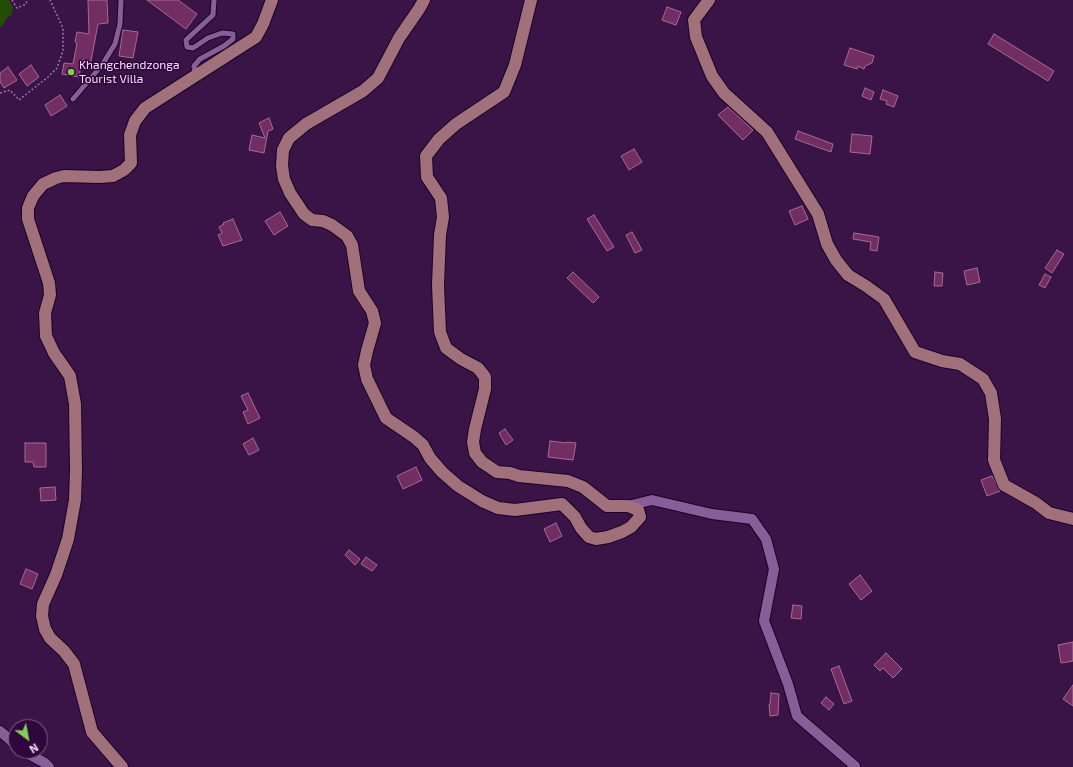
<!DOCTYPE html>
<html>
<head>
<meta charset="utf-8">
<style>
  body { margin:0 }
  #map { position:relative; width:1073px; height:767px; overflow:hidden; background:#3a1347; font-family:"Exo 2",sans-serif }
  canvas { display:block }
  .north { position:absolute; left:8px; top:719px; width:40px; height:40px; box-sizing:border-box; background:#30073c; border:1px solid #7e5f89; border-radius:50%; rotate:148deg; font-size:11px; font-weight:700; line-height:16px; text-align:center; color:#f4e2fc }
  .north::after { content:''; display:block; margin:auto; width:14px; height:18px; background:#7dd154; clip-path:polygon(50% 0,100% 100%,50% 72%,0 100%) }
</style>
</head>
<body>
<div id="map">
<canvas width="1073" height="767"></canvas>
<div class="north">N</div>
</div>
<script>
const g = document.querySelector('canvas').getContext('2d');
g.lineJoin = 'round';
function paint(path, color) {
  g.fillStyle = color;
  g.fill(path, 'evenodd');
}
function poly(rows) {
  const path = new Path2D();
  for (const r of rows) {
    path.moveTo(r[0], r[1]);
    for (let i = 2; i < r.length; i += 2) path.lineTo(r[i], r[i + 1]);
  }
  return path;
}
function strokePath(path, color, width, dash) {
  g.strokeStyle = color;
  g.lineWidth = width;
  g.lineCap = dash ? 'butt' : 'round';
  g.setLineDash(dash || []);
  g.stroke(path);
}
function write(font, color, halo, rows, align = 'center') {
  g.font = font + ' "Exo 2",sans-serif';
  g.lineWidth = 3;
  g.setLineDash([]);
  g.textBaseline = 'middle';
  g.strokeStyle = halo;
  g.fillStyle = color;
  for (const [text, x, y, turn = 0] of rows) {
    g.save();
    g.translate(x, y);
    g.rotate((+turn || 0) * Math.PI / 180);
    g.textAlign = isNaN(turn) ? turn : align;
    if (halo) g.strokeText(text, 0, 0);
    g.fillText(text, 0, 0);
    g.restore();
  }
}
paint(poly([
  [0,0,9,0,13,8,12,14,6,19,3,25,0,28]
]), '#214d04');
const building = poly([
  [88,0,107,0,108,23,98,24,91,61,82,60,79,77,62,74,64,63,73,64,77,43,75,42,77,32,89,34,88,0],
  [147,0,178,0,197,14,186,29,147,0],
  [667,7,681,12,676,25,662,20,667,7],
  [123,30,138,32,133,58,119,56,123,30],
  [994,34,1054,71,1048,81,988,44,994,34],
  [850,48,874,56,872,63,865,66,864,69,858,66,857,69,844,65,850,48],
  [31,65,39,77,27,86,19,74,31,65],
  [8,67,17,80,4,88,0,82,0,73,8,67],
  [865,88,874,92,871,100,862,96,865,88],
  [883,90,898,96,894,107,886,104,887,101,880,99,883,90],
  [60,95,67,106,51,116,45,105,60,95],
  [728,107,753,130,743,140,718,115,728,107],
  [269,118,273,129,268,131,264,153,249,150,252,135,265,138,259,123,269,118],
  [798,131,833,144,831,152,795,139,798,131],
  [852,134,872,136,870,154,850,152,852,134],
  [634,149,642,162,629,170,621,156,634,149],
  [802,206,808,219,795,225,789,211,802,206],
  [280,212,288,226,274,235,265,221,280,212],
  [594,215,614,247,607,251,587,219,594,215],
  [233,219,242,240,223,246,218,235,222,233,219,227,224,224,223,223,233,219],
  [632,232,642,250,635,253,626,235,632,232],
  [854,233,879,237,877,251,870,250,871,242,853,239,854,233],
  [1057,250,1064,254,1052,273,1045,268,1057,250],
  [977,268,980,282,967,285,964,271,977,268],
  [573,272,599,297,593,303,567,278,573,272],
  [935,272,943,273,942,286,934,286,935,272],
  [1045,274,1051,277,1045,288,1039,285,1045,274],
  [248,393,260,418,248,424,243,412,248,410,241,396,248,393],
  [505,429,513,440,506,445,499,433,505,429],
  [253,438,259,450,249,455,243,444,253,438],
  [550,441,567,443,567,442,576,443,573,460,548,457,550,441],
  [25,443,46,443,46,467,34,467,33,462,25,462,25,443],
  [416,467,422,480,403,489,397,476,416,467],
  [992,476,1000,491,987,496,981,480,992,476],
  [55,487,56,500,41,501,40,488,55,487],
  [556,523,562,536,550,542,544,529,556,523],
  [349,550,360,559,355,565,345,555,349,550],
  [366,557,377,565,372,571,361,564,366,557],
  [26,569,38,574,32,589,20,584,26,569],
  [860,575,872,591,861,600,849,584,860,575],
  [793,605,802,606,801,619,791,618,793,605],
  [1073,642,1073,661,1061,663,1058,645,1073,642],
  [886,653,902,669,893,678,883,668,880,671,874,665,886,653],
  [839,666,852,701,844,704,831,669,839,666],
  [1073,685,1073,706,1063,699,1073,685],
  [771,693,779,694,778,715,770,716,769,704,770,704,771,693],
  [826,697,834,704,829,710,821,703,826,697]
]);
paint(building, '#722e63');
strokePath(building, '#a76a97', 1);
const lane = poly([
  [195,75,194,66,200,59,224,46,233,39,233,34,222,33,208,38,193,48,187,47,186,40,213,15,214,0],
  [73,99,102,65,115,44,120,24,121,0]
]);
const street = poly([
  [628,506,652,500,712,514,752,519,766,539,774,569,764,621,788,684,797,716,855,766],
  [0,731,16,745],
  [23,751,45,763,49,767]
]);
const secondary = poly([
  [424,0,419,9,399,38,378,78,363,91,306,124,289,138,283,150,282,166,284,179,290,193,304,214,312,220,323,221,332,225,347,236,352,245,359,291,372,311,375,323,367,351,364,365,367,379,386,418,414,437,423,445,430,458,442,472,458,486,482,501,498,508,515,510,562,504,575,517,581,528,589,537,596,539,608,537,622,532,631,527,640,517,638,510,628,506,607,506,583,487,568,481,519,476,510,473,497,472,482,462,475,453,473,442,475,429,485,389,485,377,478,368,461,359,446,348,440,332,438,285,440,235,443,217,441,198,427,177,426,156,439,139,456,124,504,92,515,65,531,0],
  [709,0,694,20,696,37,712,76,724,93,767,132,818,214,827,244,836,260,848,275,866,286,884,299,915,352,942,361,960,364,983,379,991,393,995,419,994,460,1004,485,1036,503,1049,513,1073,519],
  [122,767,92,732,74,664,64,651,50,638,45,629,42,616,43,604,56,575,68,539,75,500,76,470,75,404,70,376,54,353,46,336,45,313,50,295,49,283,28,219,28,208,33,196,43,184,56,178,64,176,100,177,113,176,124,170,131,163,130,135,135,121,145,108,256,37,263,24,272,0]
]);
strokePath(lane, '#1d0227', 7);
strokePath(street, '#1d0227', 12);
strokePath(secondary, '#1d0227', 14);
strokePath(poly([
  [12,0,17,8,26,4,27,0],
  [0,93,10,90,19,100,48,77,57,68,63,51,63,28,50,0]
]), '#9679a0', 1.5, [2, 2]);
strokePath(lane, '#875e97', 5);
strokePath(street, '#875e97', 10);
strokePath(secondary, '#a0717a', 12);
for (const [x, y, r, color] of [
  [71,72,4,"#7dd154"]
]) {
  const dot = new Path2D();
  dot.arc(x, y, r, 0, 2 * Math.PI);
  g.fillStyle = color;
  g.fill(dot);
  strokePath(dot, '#30073c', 1.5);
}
write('12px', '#f4e2fc', '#30073c', [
  ["Khangchendzonga",79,65],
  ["Tourist Villa",79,79]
], 'left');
</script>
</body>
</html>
